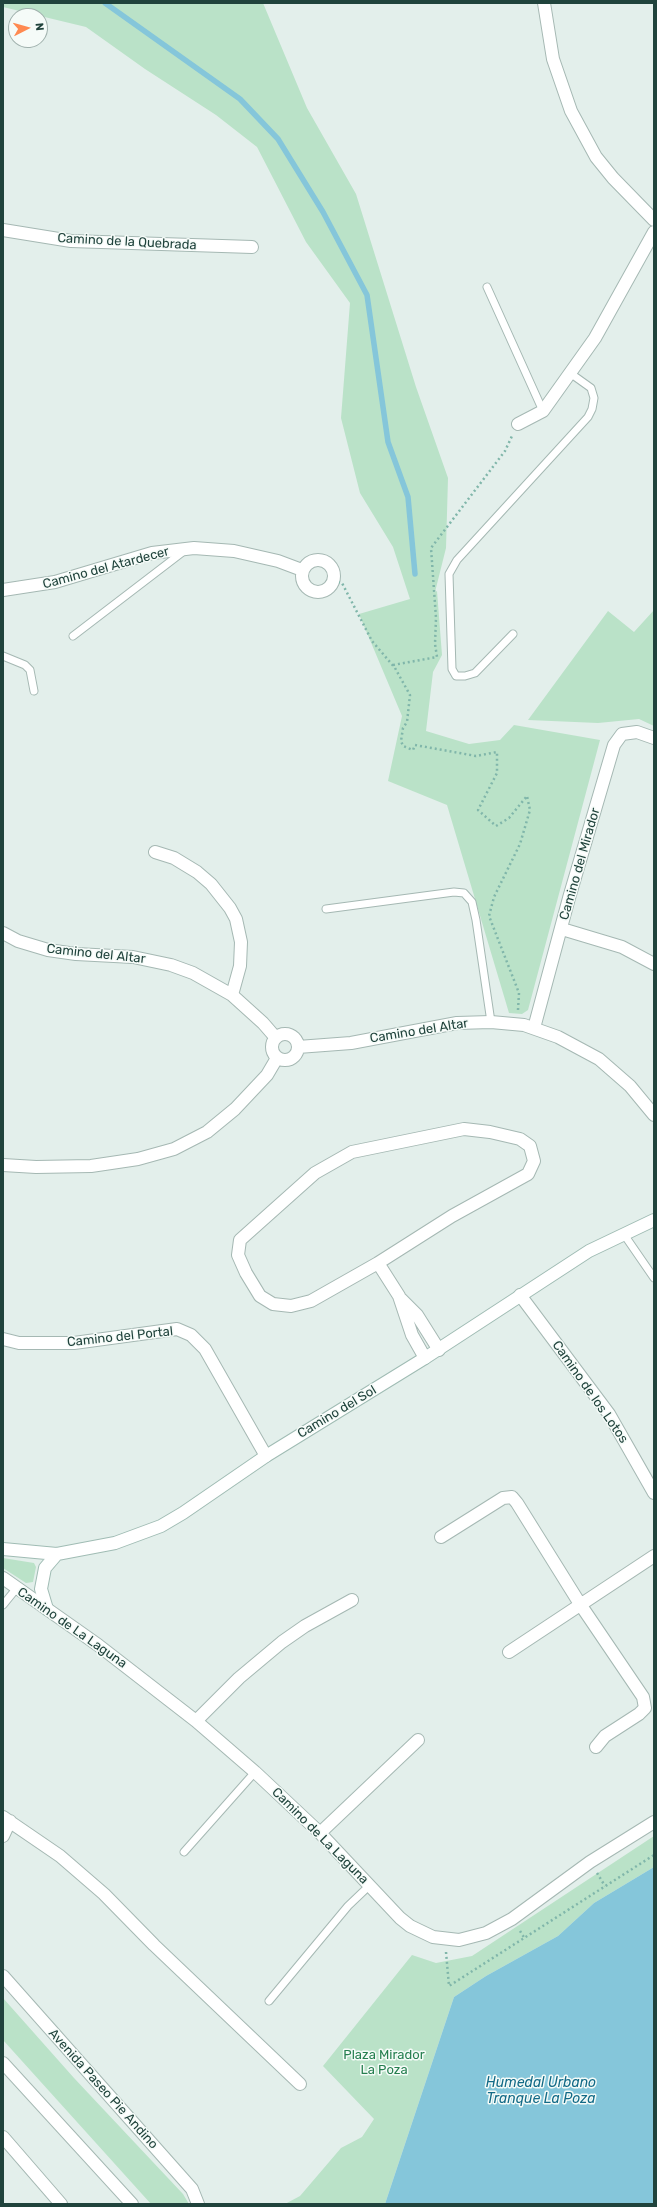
<!DOCTYPE html>
<html>
<head>
<meta charset="utf-8">
<style>
  body { margin:0 }
  #map { position:relative; width:657px; height:2207px; overflow:hidden; background:#e3efeb; font-family:Rubik,sans-serif }
  canvas { display:block }
  .frame { position:absolute; inset:0; border:4px solid #20433c; pointer-events:none }
  .north { position:absolute; left:8px; top:8px; width:40px; height:40px; box-sizing:border-box; background:#f5fbf8; border:1px solid #a0b1ad; border-radius:50%; rotate:84deg; font-size:11px; font-weight:700; line-height:16px; text-align:center; color:#20433c }
  .north::after { content:''; display:block; margin:auto; width:14px; height:18px; background:#ff8a51; clip-path:polygon(50% 0,100% 100%,50% 72%,0 100%) }
</style>
</head>
<body>
<div id="map">
<canvas width="657" height="2207"></canvas>
<div class="frame"></div>
<div class="north">N</div>
</div>
<script>
const g = document.querySelector('canvas').getContext('2d');
g.lineJoin = 'round';
function paint(path, color) {
  g.fillStyle = color;
  g.fill(path, 'evenodd');
}
function poly(rows) {
  const path = new Path2D();
  for (const r of rows) {
    if (r.length === 3) {
      path.moveTo(r[0] + r[2], r[1]);
      path.arc(r[0], r[1], r[2], 0, 2 * Math.PI);
      continue;
    }
    path.moveTo(r[0], r[1]);
    for (let i = 2; i < r.length; i += 2) path.lineTo(r[i], r[i + 1]);
  }
  return path;
}
function strokePath(path, color, width, dash) {
  g.strokeStyle = color;
  g.lineWidth = width;
  g.lineCap = dash ? 'butt' : 'round';
  g.setLineDash(dash || []);
  g.stroke(path);
}
function write(font, color, halo, rows, align = 'center') {
  g.font = font + ' Rubik,sans-serif';
  g.lineWidth = 3;
  g.setLineDash([]);
  g.textBaseline = 'middle';
  g.strokeStyle = halo;
  g.fillStyle = color;
  for (const [text, x, y, turn = 0] of rows) {
    g.save();
    g.translate(x, y);
    g.rotate((+turn || 0) * Math.PI / 180);
    g.textAlign = isNaN(turn) ? turn : align;
    if (halo) g.strokeText(text, 0, 0);
    g.fillText(text, 0, 0);
    g.restore();
  }
}
paint(poly([
  [3,3,263,3,307,108,356,194,416,387,448,478,446,548,435,592,437,591,442,655,433,672,426,731,469,744,500,740,514,725,600,740,528,1010,522,1014,509,1013,447,805,388,781,402,716,359,614,410,599,393,547,360,493,341,418,350,303,306,242,257,147,216,115,145,69,86,27,3,7],
  [654,610,654,726,639,719,598,723,528,720,608,611,634,632],
  [3,1558,34,1563,36,1567,33,1582,26,1583,3,1568],
  [654,1836,654,1867,594,1903,558,1936,486,1976,454,1997,385,2204,285,2204,300,2196,341,2148,362,2137,374,2119,323,2066,412,1955,436,1963,472,1956],
  [3,1998,74,2078,183,2194,189,2204,151,2204,3,2040]
]), '#bae2c8');
paint(poly([
  [654,1867,654,2204,385,2204,454,1997,486,1976,558,1936,594,1903]
]), '#85c6da');
strokePath(poly([
  [105,3,240,99,278,139,323,212,367,295,388,442,408,497,415,574]
]), '#85c6da', 5.5);
const lane = poly([
  [487,287,543,411],
  [513,634,475,673,465,676,456,676,452,669,449,574,457,560,588,417,592,409,594,398,591,388,570,373],
  [73,636,184,551],
  [3,656,25,665,30,670,34,691],
  [326,909,454,892,464,893,472,902,476,920,491,1022],
  [623,1233,654,1278],
  [3,1605,16,1589],
  [184,1852,255,1772],
  [269,2001,348,1906,370,1885]
]);
const street = poly([
  [544,3,553,59,571,111,596,157,613,178,654,220],
  [3,230,71,241,252,247],
  [518,424,543,411,595,338,654,232],
  [318,576,16],
  [3,590,55,582,152,553,194,548,234,551,278,561,302,570],
  [155,852,174,858,197,872,211,884,230,908,236,919,241,942,240,966,232,995],
  [562,929,622,947,654,964],
  [3,933,18,941,48,950,76,954,133,957,171,965,193,973,232,995,263,1023,276,1038],
  [534,1028,569,898,614,745,622,734,637,732,654,738],
  [285,1047,13],
  [298,1047,351,1043,457,1023,491,1022,524,1025,558,1037,599,1059,630,1086,654,1115],
  [464,1129,490,1132,520,1139,530,1146,534,1161,528,1174,452,1216,378,1263,311,1301,291,1306,273,1304,260,1296,246,1273,238,1255,240,1240,315,1173,352,1152,464,1129],
  [3,1165,36,1167,91,1166,138,1159,174,1149,207,1132,235,1109,267,1075,277,1058],
  [378,1263,399,1296,412,1335,425,1358],
  [520,1295,609,1414,654,1493],
  [401,1299,417,1315,439,1350],
  [3,1339,19,1343,74,1343,177,1329,191,1335,205,1349,266,1456],
  [441,1537,503,1498,512,1497,517,1503,580,1604,643,1697,645,1708,639,1714,605,1736,596,1747],
  [3,1578,98,1645,196,1721,255,1772,320,1833,400,1918,410,1926,433,1937,459,1940,486,1933,512,1919,590,1862,654,1822],
  [509,1652,654,1556],
  [196,1721,239,1678,282,1642,305,1626,352,1600],
  [3,1817,60,1856,104,1894,154,1945,300,2084],
  [320,1833,418,1740],
  [3,1836,10,1821],
  [3,1976,192,2189,198,2204],
  [3,2063,132,2204],
  [3,2137,61,2204]
]);
const secondary = poly([
  [3,1549,57,1554,115,1543,161,1526,183,1513,266,1456,425,1358,589,1251,654,1220],
  [47,1609,41,1589,45,1568,57,1554]
]);
strokePath(lane, '#a5b8b3', 9);
strokePath(street, '#a5b8b3', 14);
strokePath(secondary, '#a0bcb4', 14);
strokePath(poly([
  [333,581,342,583,372,641,395,668,410,695,407,722,403,728,401,741,403,746,413,750,415,745,476,756,497,752,497,773,478,810,496,826,509,818,527,796],
  [393,665,437,657,435,644,436,618,431,548,505,451,512,436],
  [518,1010,519,993,489,916,494,897,520,844,530,810,527,796],
  [597,1873,605,1886],
  [520,1931,525,1939],
  [446,1952,449,1986,654,1855]
]), '#80b6aa', 2.5, [2, 3]);
strokePath(lane, '#fff', 7);
strokePath(street, '#fff', 12);
strokePath(secondary, '#fff', 12);
write('13px', '#20433c', '#f5fbf8', [
  ["Camino de la Quebrada",127,242,3],
  ["Camino del Atardecer",106,568,-15],
  ["Camino del Mirador",580,864,-74],
  ["Camino del Altar",96,954,6],
  ["Camino del Altar",419,1031,-9],
  ["Camino del Portal",120,1337,-6],
  ["Camino de los Lotos",590,1392,55],
  ["Camino del Sol",337,1412,-31],
  ["Camino de La Laguna",72,1628,35],
  ["Camino de La Laguna",320,1836,45],
  ["Avenida Paseo Pie Andino",103,2089,48]
]);
write('13px', '#257f4f', '#f5fbf8', [
  ["Plaza Mirador",384,2055],
  ["La Poza",384,2070]
]);
write('italic 14px', '#126a87', '#f5fbf8', [
  ["Humedal Urbano",541,2083],
  ["Tranque La Poza",541,2099]
]);
</script>
</body>
</html>
